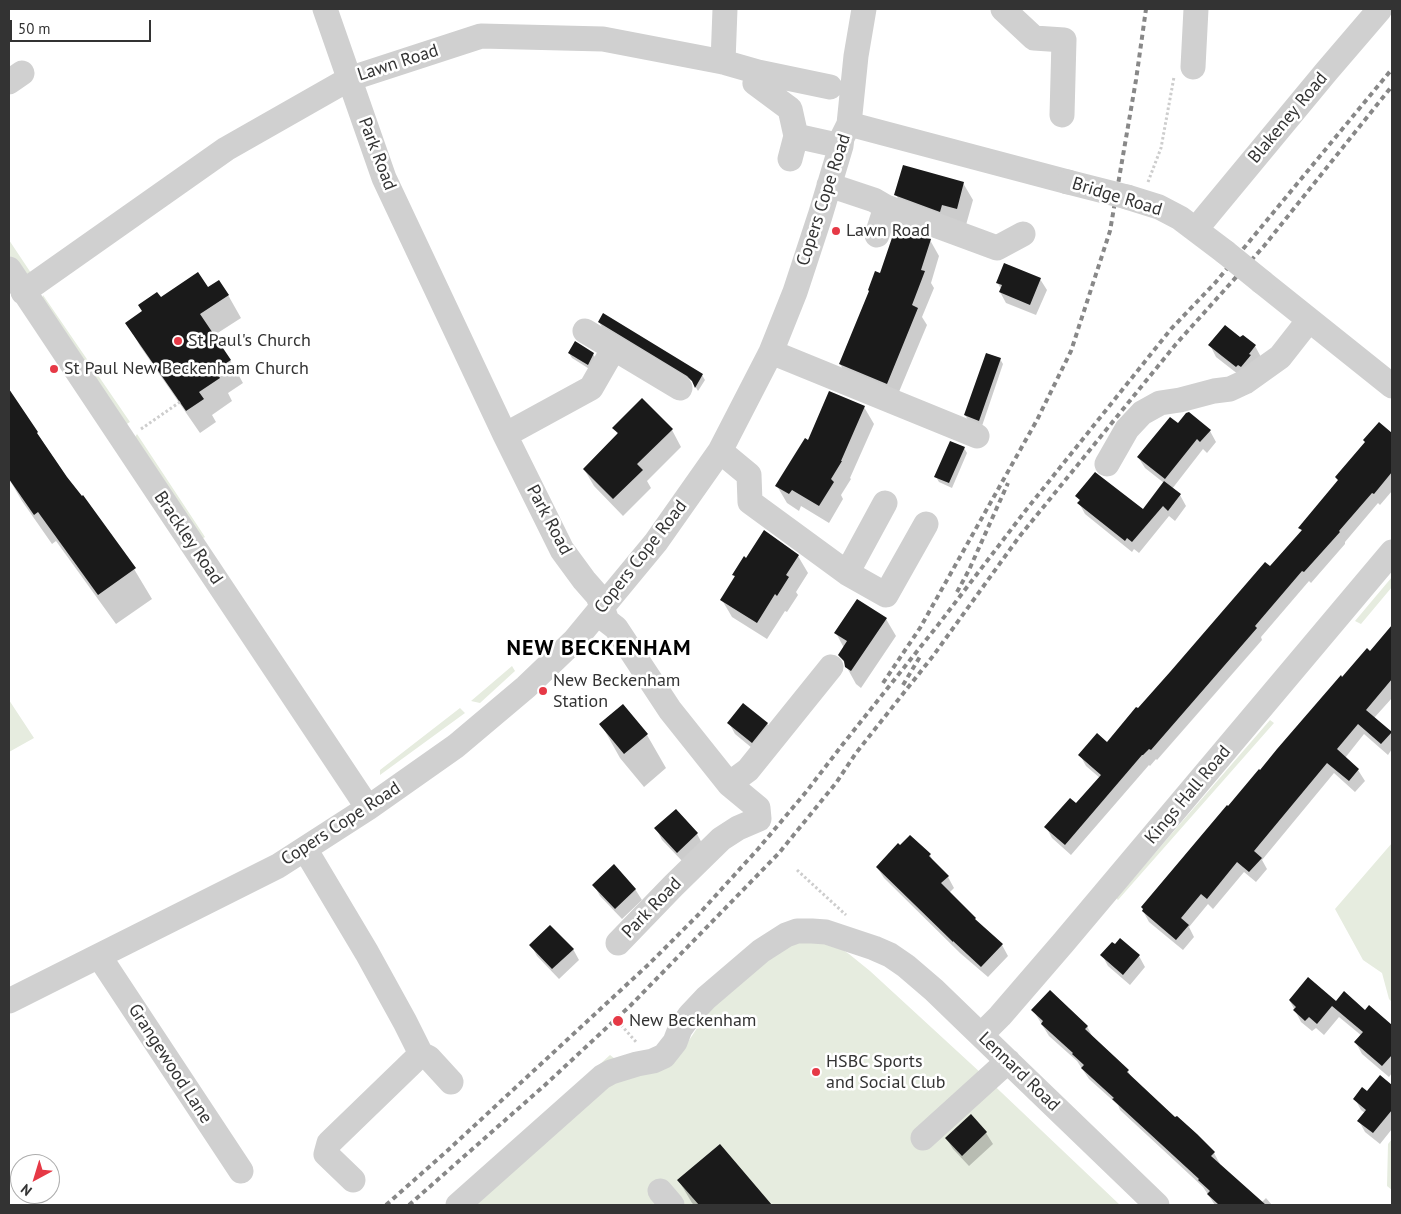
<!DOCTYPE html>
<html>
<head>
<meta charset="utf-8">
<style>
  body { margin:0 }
  #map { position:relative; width:1401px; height:1214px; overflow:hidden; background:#fff; font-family:"PT Sans",sans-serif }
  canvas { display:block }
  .frame { position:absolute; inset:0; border:10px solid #333; pointer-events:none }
  .north { position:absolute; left:10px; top:1154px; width:50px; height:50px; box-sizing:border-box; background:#fff; border:1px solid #adadad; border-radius:50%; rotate:219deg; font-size:14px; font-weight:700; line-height:20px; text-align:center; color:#333 }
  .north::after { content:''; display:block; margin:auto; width:18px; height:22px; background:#e63946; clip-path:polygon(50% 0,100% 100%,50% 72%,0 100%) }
  .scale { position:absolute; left:10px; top:20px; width:141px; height:22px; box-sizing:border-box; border:2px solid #333; border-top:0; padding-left:6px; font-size:15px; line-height:18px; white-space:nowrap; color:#333; -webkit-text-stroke:4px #fff; paint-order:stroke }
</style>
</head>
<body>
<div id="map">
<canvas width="1401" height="1214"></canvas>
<div class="frame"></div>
<div class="north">N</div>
<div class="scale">50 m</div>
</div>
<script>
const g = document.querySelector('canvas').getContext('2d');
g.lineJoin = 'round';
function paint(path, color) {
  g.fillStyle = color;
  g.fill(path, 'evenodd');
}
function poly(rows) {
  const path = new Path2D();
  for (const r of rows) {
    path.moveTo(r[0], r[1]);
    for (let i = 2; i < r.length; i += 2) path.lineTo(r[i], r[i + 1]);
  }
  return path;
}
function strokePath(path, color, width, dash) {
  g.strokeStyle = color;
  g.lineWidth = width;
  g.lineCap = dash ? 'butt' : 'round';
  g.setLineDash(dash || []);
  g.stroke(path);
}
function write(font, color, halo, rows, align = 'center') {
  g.font = font + ' "PT Sans",sans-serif';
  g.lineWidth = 5;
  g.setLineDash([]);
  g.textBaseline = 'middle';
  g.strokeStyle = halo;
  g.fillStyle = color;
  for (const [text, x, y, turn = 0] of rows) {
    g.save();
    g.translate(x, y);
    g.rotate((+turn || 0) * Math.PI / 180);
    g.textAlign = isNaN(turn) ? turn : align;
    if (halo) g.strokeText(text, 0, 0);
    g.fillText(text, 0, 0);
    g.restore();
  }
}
paint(poly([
  [9,240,31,273,22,276,9,255],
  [43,295,130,422,125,425,42,299],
  [137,434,205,537,199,541,134,439],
  [1392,577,1392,587,1361,624,1355,621],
  [512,666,515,671,480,703,471,701],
  [9,700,34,738,9,752],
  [460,708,465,713,380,775,380,770],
  [1270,720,1274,723,1118,900,1116,898],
  [1392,843,1392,1002,1389,999,1382,973,1363,960,1335,909],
  [793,941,830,941,849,954,870,971,982,1074,1120,1205,450,1205,536,1122,610,1055,633,1073,680,1054,713,1004],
  [1392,1139,1392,1190,1387,1186,1388,1144]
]), '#e6ecdf');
paint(poly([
  [963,183,973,200,966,225,906,212,896,195],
  [930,240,939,256,931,283,934,288,922,317,927,325,896,399,849,380,840,364,881,274],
  [1040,279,1047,290,1036,315,1006,303,1000,292,1001,289,997,282],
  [208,289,228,295,241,318,213,336,230,360,243,383,228,393,232,401,212,415,216,422,200,433,140,346,127,323,161,299],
  [599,322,702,375,705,380,698,391,692,381,602,327],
  [1241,339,1255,346,1261,357,1243,378,1216,357,1210,345],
  [575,342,593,354,596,359,591,370,572,358,569,353],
  [1000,359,1003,364,982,426,968,420,965,415],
  [9,391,66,477,134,569,152,599,116,624,56,541,52,544,22,501,9,479],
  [864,407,874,424,850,478,851,479,841,495,843,499,829,523,801,506,799,511,787,503,777,486,808,442],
  [1379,424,1392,435,1392,491,1380,505,1378,503,1345,542,1345,544,1311,583,1309,581,1261,637,1262,640,1157,760,1156,759,1150,766,1149,765,1071,855,1052,838,1046,827,1076,805,1100,778,1086,766,1080,755,1107,743,1270,568,1302,531,1300,528,1339,481],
  [1178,425,1210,431,1216,442,1207,453,1203,449,1172,489,1180,495,1186,506,1175,521,1169,516,1139,553,1134,549,1132,552,1085,514,1079,503,1080,502,1077,496,1143,510,1164,483,1145,468,1138,457],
  [614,428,672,430,681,447,647,481,651,488,623,516,594,486,584,469,618,435],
  [964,448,967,453,952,488,939,482,936,477],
  [798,556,808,573,796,592,798,595,787,612,785,611,767,639,732,617,722,600,735,578,734,575,747,559],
  [886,619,896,636,861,688,856,684,840,655,844,648,836,633],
  [1392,627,1392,698,1374,718,1391,733,1392,736,1392,749,1388,755,1364,734,1345,758,1358,770,1365,781,1355,792,1334,773,1262,860,1267,869,1256,882,1244,872,1213,909,1208,904,1189,927,1194,937,1183,950,1149,922,1143,911,1228,807,1343,679,1370,652],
  [622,706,647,735,666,768,644,787,620,758,601,724],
  [729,723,767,723,773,735,758,753,735,734],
  [656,828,697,834,703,845,684,863,662,840],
  [900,847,930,855,934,863,948,877,954,888,949,893,975,919,978,923,1002,945,1008,956,988,977,960,953,884,878,877,867],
  [594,885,635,889,642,900,622,919,600,896],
  [531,945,573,949,579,960,559,979,537,956],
  [1102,955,1139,956,1145,967,1130,985,1108,966],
  [1290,1001,1336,1002,1366,1011,1369,1007,1392,1027,1392,1073,1389,1077,1362,1054,1356,1043,1362,1036,1339,1017,1324,1035,1316,1028,1312,1031,1301,1022],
  [1033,1010,1087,1026,1093,1038,1128,1071,1132,1078,1214,1153,1220,1164,1219,1165,1261,1203,1266,1198,1272,1205,1215,1205,1203,1187,1120,1110,1118,1105,1089,1079,1077,1061,1049,1036],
  [1381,1077,1392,1086,1392,1129,1380,1144,1365,1132,1359,1121,1365,1113,1361,1110,1355,1099,1367,1093],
  [971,1116,986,1133,993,1144,969,1166,953,1149,946,1138],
  [719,1146,770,1205,694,1205,692,1203,679,1181]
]), '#0003');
paint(poly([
  [903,165,964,182,957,209,942,205,940,212,894,195],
  [896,226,931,239,921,270,925,271,912,305,918,308,887,384,839,364,869,291,868,290,875,271,880,273],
  [1004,263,1041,278,1030,305,999,292,1002,285,996,283],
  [198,272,208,287,219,280,229,295,200,314,231,360,215,370,220,378,199,392,204,399,186,411,125,323,142,311,138,305,157,292,161,297],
  [603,313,703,374,695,388,692,381,687,376,598,322],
  [1225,325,1240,337,1243,335,1256,345,1249,354,1251,355,1241,367,1238,365,1236,367,1208,345],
  [575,341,594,353,588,365,568,353],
  [986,353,1001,358,979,421,964,415],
  [9,389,38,432,37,433,67,477,82,496,83,495,136,568,98,595,38,512,34,515,9,479],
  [829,391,865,406,841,461,842,461,831,479,834,482,819,506,792,490,789,494,775,486,805,438,808,440],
  [642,398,673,429,637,464,643,470,613,499,583,469,618,433,612,428],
  [1189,412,1211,430,1200,442,1197,439,1165,479,1137,457,1170,417,1178,423,1186,413],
  [1379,422,1392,433,1392,472,1374,494,1372,493,1339,531,1340,532,1304,572,1302,571,1255,626,1257,628,1151,750,1149,749,1143,755,1142,755,1065,845,1044,827,1070,798,1076,803,1101,775,1078,755,1097,733,1107,742,1136,707,1138,708,1170,672,1265,562,1270,566,1302,530,1298,528,1338,480,1335,477,1365,442,1363,440],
  [950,441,965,447,949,483,934,477],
  [1095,472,1143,509,1164,481,1181,494,1168,511,1163,506,1132,542,1127,538,1125,541,1077,503,1080,500,1075,496],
  [764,530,799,555,786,575,789,577,777,596,775,594,757,623,720,600,735,576,732,575,744,556,746,558],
  [857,599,887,618,851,671,845,667,844,661,838,655,847,641,834,633],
  [1392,625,1392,679,1366,710,1392,732,1381,744,1358,724,1337,749,1359,769,1349,781,1327,763,1254,851,1262,858,1249,872,1237,862,1207,899,1201,894,1181,918,1189,925,1176,940,1142,911,1143,909,1141,907,1227,805,1228,806,1259,769,1260,770,1277,749,1341,675,1342,677,1367,648,1370,651],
  [743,703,768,723,752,743,727,723],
  [623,704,648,734,624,754,599,724],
  [676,809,698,833,677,853,654,828],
  [910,835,931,854,929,856,949,876,941,883,976,918,975,919,1003,944,981,967,953,941,953,942,876,867,898,843,900,845],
  [614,864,636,889,615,909,592,885],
  [550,925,574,949,552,969,529,945],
  [1120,938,1140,955,1123,975,1100,955,1112,942,1115,944],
  [1308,977,1336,1001,1344,991,1365,1010,1369,1005,1392,1025,1392,1055,1382,1066,1354,1042,1363,1032,1332,1006,1317,1024,1309,1017,1305,1021,1293,1010,1296,1007,1289,1000],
  [1050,990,1088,1026,1085,1029,1129,1070,1127,1072,1175,1117,1177,1116,1197,1134,1215,1152,1211,1156,1266,1205,1219,1205,1207,1194,1210,1191,1198,1180,1199,1179,1112,1099,1114,1098,1081,1068,1084,1065,1072,1054,1073,1053,1041,1024,1043,1021,1031,1010],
  [1380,1075,1392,1085,1392,1110,1373,1133,1357,1121,1366,1110,1353,1099,1362,1087,1367,1091],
  [971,1114,987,1132,962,1156,945,1138],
  [720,1144,772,1205,699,1205,677,1180]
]), '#1a1a1a');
strokePath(poly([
  [1148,182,1161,148,1174,77],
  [141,429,180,402],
  [797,870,846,915],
  [621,1025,637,1043]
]), '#cdcdcd', 3, [2.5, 2.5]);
strokePath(poly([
  [325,9,384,178,505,435,562,550,584,580,598,596,607,621,616,628,670,710,729,784,758,808,759,819,738,828,721,839,673,886,618,943],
  [1003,9,1034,38,1064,40,1062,115],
  [723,62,725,9],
  [1193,67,1196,9],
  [758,72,755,83,790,109,796,136],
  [9,82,22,73],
  [849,124,1068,182],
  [790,159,796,136,841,146],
  [829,185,874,200,886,207,877,235],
  [1127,197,1159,207,1180,218,1225,252],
  [886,207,997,248,1023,234],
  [1196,229,1326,72,1380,9],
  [9,269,368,808],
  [1262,282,1392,386],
  [23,292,226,149,349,79,481,36,603,39,723,62,758,72,830,87],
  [585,331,680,388],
  [771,352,977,436],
  [505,435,591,388,614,348],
  [720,451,749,475,750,502,847,573,886,595,926,524],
  [1107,464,1127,429,1142,413,1160,403,1180,400,1214,391,1230,389,1245,382,1280,357,1309,320],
  [847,573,885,503],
  [729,784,748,770,831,667],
  [305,849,367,953,405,1022,421,1054],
  [99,956,241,1171],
  [9,1001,278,866,368,808,456,746,526,687,575,640,656,542,720,451,771,352,795,292,820,216,841,146,842,138,849,124,856,56,864,9],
  [981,1035,1000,1016,1063,943,1392,552],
  [923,1138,1008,1061],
  [353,1180,326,1154,329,1143,421,1054,429,1058,451,1082],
  [660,1191,672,1205],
  [458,1205,602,1077,611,1072,637,1064,653,1061,664,1056,675,1042,680,1029,690,1015,706,998,761,951,786,935,797,931,812,931,826,932,874,948,890,955,906,966,934,990,965,1020,1157,1205]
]), '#d0d0d0', 25);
strokePath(poly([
  [957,592,969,570,1008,483],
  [883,683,920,628,1037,420,1071,351,1110,231,1136,80,1146,9],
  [903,685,921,655],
  [386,1205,447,1151,649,964,698,915,758,849,806,792,843,744,938,625,1026,510,1171,329,1215,283,1392,69],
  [409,1205,545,1085,631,1005,779,853,836,783,856,753,933,656,1019,537,1176,344,1264,246,1392,86]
]), '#888', 4, [5, 4]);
strokePath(poly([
  [1068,182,1127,197],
  [1225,252,1262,282]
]), '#d0d0d0', 25);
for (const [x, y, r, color] of [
  [836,231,5,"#e63946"],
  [178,341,5,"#e63946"],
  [54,369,5,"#e63946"],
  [543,691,5,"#e63946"],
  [618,1021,6,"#e63946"],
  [816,1072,5,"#e63946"]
]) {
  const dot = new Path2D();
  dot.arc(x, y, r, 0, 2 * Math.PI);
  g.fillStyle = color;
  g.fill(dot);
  strokePath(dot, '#fff', 2);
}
write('18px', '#333', '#fff', [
  ["Lawn Road",398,63,-18],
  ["Blakeney Road",1288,118,-50],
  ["Park Road",377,154,69],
  ["Bridge Road",1117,197,17],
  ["Copers Cope Road",824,200,-72],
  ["Park Road",549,520,62],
  ["Brackley Road",188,538,56],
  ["Copers Cope Road",641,557,-52],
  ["Kings Hall Road",1188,795,-50],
  ["Copers Cope Road",341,824,-33],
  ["Park Road",652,908,-46],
  ["Grangewood Lane",170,1064,57],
  ["Lennard Road",1019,1072,44]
]);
write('18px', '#333', '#fff', [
  ["Lawn Road",846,231],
  ["St Paul's Church",188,341],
  ["St Paul New Beckenham Church",64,369],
  ["New Beckenham",553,681],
  ["Station",553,702],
  ["New Beckenham",629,1021],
  ["HSBC Sports",826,1062],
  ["and Social Club",826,1083]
], 'left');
g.letterSpacing = '1px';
write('bold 22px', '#000', '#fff', [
  ["NEW BECKENHAM",599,649]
]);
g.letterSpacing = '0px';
</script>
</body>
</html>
